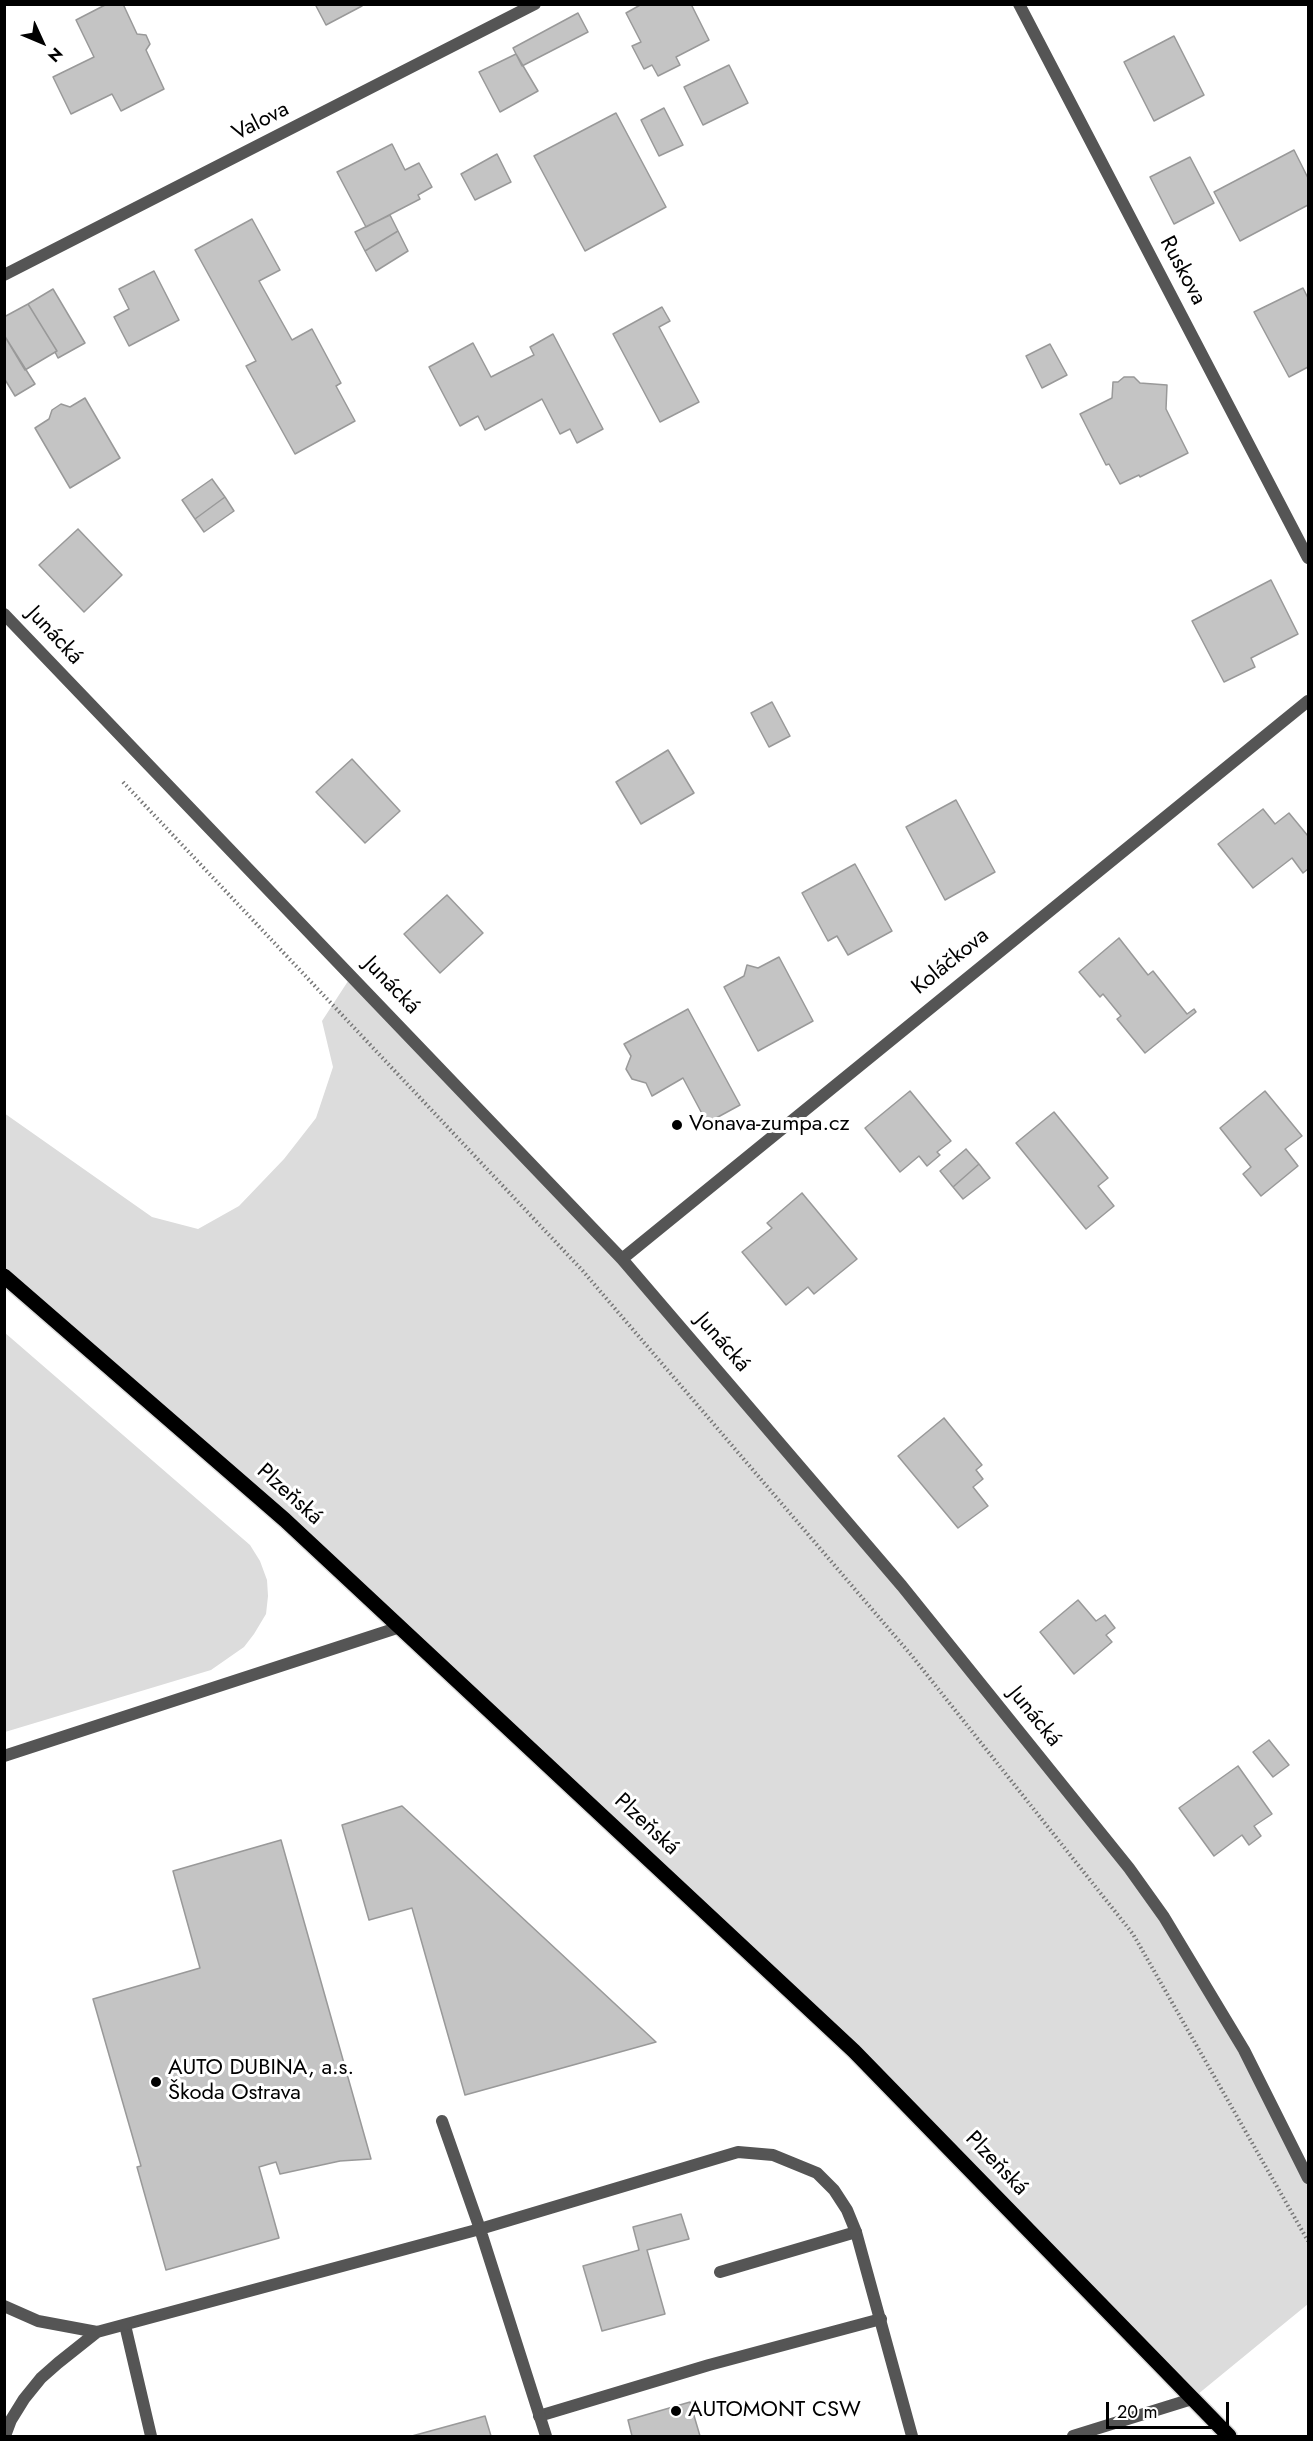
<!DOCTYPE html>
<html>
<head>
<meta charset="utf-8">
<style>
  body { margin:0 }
  #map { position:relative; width:1313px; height:2441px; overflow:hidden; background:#fff; font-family:Jost,sans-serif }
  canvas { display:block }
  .frame { position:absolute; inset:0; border:6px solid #000; pointer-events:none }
  .north { position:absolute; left:12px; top:12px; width:60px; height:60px; -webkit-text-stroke:4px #fff; paint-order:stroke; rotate:134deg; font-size:16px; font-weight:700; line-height:24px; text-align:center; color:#000 }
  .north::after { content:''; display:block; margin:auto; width:21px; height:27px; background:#000; clip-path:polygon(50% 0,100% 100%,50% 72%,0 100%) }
  .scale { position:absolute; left:1106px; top:2402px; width:123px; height:27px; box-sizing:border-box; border:3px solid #000; border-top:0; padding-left:8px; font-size:18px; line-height:21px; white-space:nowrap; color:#000; -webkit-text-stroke:4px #fff; paint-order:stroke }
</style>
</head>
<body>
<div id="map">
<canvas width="1313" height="2441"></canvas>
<div class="frame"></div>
<div class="north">N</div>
<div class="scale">20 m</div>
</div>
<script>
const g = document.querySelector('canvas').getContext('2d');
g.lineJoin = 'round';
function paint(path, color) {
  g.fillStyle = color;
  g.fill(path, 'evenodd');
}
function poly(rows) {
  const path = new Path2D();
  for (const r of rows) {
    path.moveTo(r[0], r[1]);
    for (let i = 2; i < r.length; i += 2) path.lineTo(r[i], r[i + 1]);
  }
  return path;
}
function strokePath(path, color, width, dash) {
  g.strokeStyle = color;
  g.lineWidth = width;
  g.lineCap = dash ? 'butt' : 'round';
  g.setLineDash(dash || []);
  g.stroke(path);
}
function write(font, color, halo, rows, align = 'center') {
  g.font = font + ' Jost,sans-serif';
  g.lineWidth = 6;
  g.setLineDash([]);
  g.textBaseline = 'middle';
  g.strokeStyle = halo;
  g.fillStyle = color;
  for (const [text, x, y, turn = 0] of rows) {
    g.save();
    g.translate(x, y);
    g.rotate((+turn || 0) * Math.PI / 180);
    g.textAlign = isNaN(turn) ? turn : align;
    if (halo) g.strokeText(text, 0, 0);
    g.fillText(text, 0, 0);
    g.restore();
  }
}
paint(poly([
  [352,975,622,1259,902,1586,1164,1917,1308,2178,1308,2304,1192,2399,854,2051,285,1520,5,1283,4,1113,152,1217,198,1229,239,1206,284,1159,316,1118,333,1067,322,1021],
  [4,1332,250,1545,260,1561,267,1580,268,1596,266,1614,254,1634,244,1647,211,1670,5,1732]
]), '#dcdcdc');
const building = poly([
  [107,4,123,4,137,34,146,35,150,44,146,50,164,89,121,111,112,94,71,114,53,77,94,57,76,20,107,4],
  [315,4,361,4,362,6,326,25,315,4],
  [642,4,691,4,709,40,676,57,680,65,658,76,652,65,644,69,632,46,641,42,626,13,642,4],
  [578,13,588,32,522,66,513,48,578,13],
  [1174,36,1204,95,1154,121,1124,62,1174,36],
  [516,54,538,91,500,112,479,72,516,54],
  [729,65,748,103,703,125,684,87,729,65],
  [664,108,683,145,659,156,641,120,664,108],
  [616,113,666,207,585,251,534,156,616,113],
  [392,144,405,170,419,163,432,187,418,195,420,199,366,227,337,172,392,144],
  [1294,150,1308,178,1308,205,1240,241,1214,192,1294,150],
  [497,154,511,182,475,200,461,174,497,154],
  [1190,157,1214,203,1174,224,1150,177,1190,157],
  [390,215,398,231,365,251,355,232,390,215],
  [252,219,280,270,259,281,292,340,312,329,341,383,336,386,355,421,295,454,246,366,256,361,195,250,252,219],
  [398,231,408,251,376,271,365,251,398,231],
  [154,271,179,320,129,346,114,317,129,309,119,289,154,271],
  [1303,288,1308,298,1308,367,1289,377,1254,312,1303,288],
  [53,289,85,343,58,358,55,352,57,351,28,304,53,289],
  [28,304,57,351,25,370,4,335,4,317,28,304],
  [662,307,670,321,659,327,699,402,660,422,613,334,662,307],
  [553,334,603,429,577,443,570,429,560,434,542,399,485,430,478,416,460,426,429,367,473,343,491,377,534,355,530,347,553,334],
  [4,335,35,384,15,396,4,378,4,335],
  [1050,344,1067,375,1042,388,1026,356,1050,344],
  [1124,377,1134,377,1140,383,1167,385,1166,409,1188,453,1140,477,1139,475,1120,484,1109,464,1106,465,1080,414,1112,398,1113,382,1118,382,1124,377],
  [85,398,120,458,70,488,35,428,49,419,52,410,61,404,70,407,85,398],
  [212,479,225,497,195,519,182,500,212,479],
  [225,497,234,511,204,532,195,519,225,497],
  [78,529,122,575,84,612,39,565,78,529],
  [1271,580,1298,634,1251,658,1255,667,1224,682,1192,621,1271,580],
  [772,702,790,736,769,747,751,713,772,702],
  [668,750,694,793,641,824,616,782,668,750],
  [352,759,400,811,365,843,316,792,352,759],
  [956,800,995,872,945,900,906,827,956,800],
  [1263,809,1275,824,1289,813,1308,836,1308,869,1303,873,1292,858,1253,888,1218,844,1263,809],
  [855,864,892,931,848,955,837,936,828,941,802,893,855,864],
  [447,895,483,933,440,973,404,934,447,895],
  [1119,938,1148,975,1153,971,1187,1014,1194,1009,1196,1012,1145,1053,1117,1019,1121,1016,1103,994,1100,997,1079,972,1119,938],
  [779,957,813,1021,758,1051,724,987,744,976,747,965,758,968,779,957],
  [688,1009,740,1105,707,1123,683,1078,652,1096,646,1083,632,1079,626,1069,631,1056,624,1044,688,1009],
  [910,1091,951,1141,937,1152,940,1155,927,1166,919,1156,900,1172,865,1128,910,1091],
  [1265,1091,1302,1136,1285,1149,1298,1166,1261,1196,1243,1174,1251,1167,1220,1128,1265,1091],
  [1054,1112,1108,1178,1098,1186,1114,1206,1086,1229,1016,1143,1054,1112],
  [966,1149,979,1164,953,1187,940,1171,966,1149],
  [979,1164,990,1178,963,1199,953,1187,979,1164],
  [802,1193,857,1259,814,1294,808,1287,786,1305,742,1252,772,1228,767,1223,802,1193],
  [944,1418,982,1465,976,1470,983,1479,973,1487,988,1506,958,1528,898,1456,944,1418],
  [1078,1600,1096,1621,1105,1615,1115,1628,1106,1635,1112,1642,1074,1674,1040,1632,1078,1600],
  [1269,1740,1289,1765,1273,1777,1253,1752,1269,1740],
  [1238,1766,1272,1814,1254,1826,1261,1836,1249,1845,1242,1835,1214,1856,1179,1808,1238,1766],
  [402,1806,656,2042,465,2095,412,1908,369,1920,342,1825,402,1806],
  [281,1840,371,2159,340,2161,280,2174,276,2162,259,2167,279,2238,166,2270,137,2167,141,2166,93,1999,200,1968,173,1871,281,1840],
  [681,2214,689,2239,647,2250,665,2314,602,2331,583,2266,639,2250,633,2227,681,2214],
  [690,2402,700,2436,632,2436,628,2420,690,2402],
  [485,2416,491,2436,412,2436,485,2416]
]);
paint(building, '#c4c4c4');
strokePath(building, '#999', 1.5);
const primary = poly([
  [4,1276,285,1520,854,2051,1229,2436]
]);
strokePath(primary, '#dbdbdb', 18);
strokePath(poly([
  [123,782,582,1270,912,1656,1133,1934,1308,2241]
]), '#777', 4, [1.5, 3]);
strokePath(poly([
  [442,2121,480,2229],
  [720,2272,856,2232],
  [125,2325,151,2436],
  [539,2416,709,2365,881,2319]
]), '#555', 12);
strokePath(poly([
  [1019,4,1308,558],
  [4,275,535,4],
  [4,614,622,1259,902,1586,1129,1868,1164,1917,1244,2050,1308,2178],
  [622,1259,1308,701],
  [4,1756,400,1627],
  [480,2229,546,2436],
  [4,2306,38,2321,97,2332],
  [5,2436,11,2420,24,2399,41,2378,58,2363,97,2332,480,2229,738,2152,773,2155,817,2173,834,2190,847,2210,856,2232,912,2436],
  [1073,2436,1192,2399]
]), '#555', 12);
strokePath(primary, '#000', 15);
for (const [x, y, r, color] of [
  [677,1125,6,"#000"],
  [156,2082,6,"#000"],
  [676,2411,6,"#000"]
]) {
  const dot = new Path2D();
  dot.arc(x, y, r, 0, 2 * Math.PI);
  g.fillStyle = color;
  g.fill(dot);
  strokePath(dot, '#fff', 2);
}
write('22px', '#000', '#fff', [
  ["Valova",261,122,-27],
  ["Ruskova",1182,271,62],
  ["Junácká",54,636,47],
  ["Koláčkova",951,962,-39],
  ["Junácká",391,986,46],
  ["Junácká",722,1343,49],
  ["Plzeňská",289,1495,42],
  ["Junácká",1034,1717,51],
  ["Plzeňská",646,1825,43],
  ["Plzeňská",996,2164,46]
]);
write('22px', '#000', '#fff', [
  ["Vonava-zumpa.cz",689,1125],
  ["AUTO DUBINA, a.s.",168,2069],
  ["Škoda Ostrava",168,2094],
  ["AUTOMONT CSW",688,2411]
], 'left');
</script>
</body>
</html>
